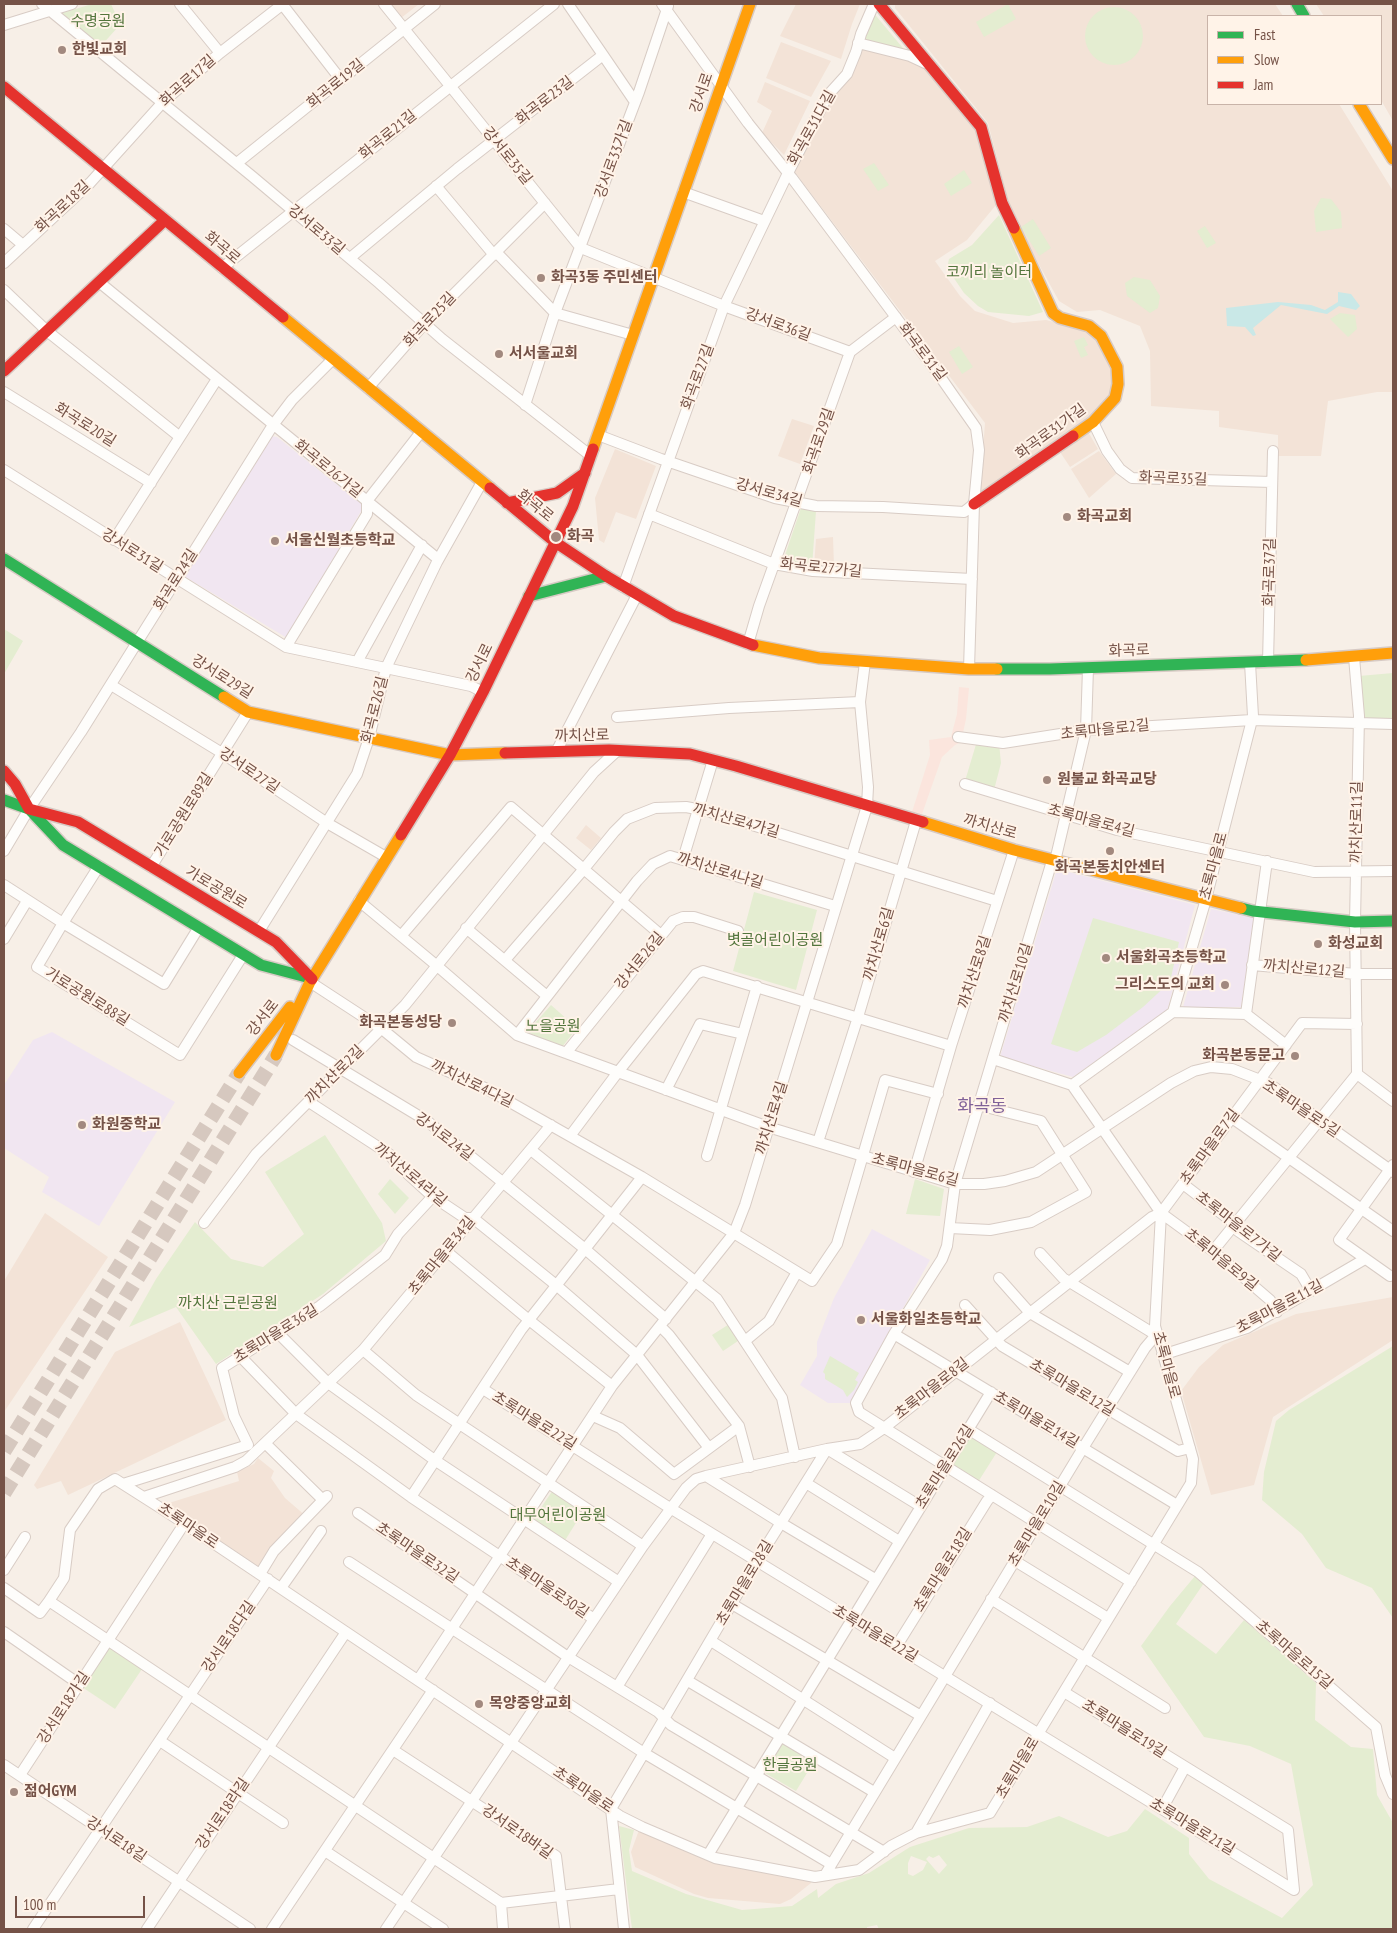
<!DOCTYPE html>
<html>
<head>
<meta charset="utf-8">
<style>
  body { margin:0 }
  #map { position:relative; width:1397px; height:1933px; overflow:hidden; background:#f7efe7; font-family:"PT Sans Narrow",sans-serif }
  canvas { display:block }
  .frame { position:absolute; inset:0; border:5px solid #755247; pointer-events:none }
  .legend { position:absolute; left:1207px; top:15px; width:175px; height:90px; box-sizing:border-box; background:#fff3e8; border:1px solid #c8b3a8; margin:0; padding:6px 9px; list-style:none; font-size:15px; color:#755247 }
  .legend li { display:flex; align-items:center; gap:10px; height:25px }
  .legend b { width:25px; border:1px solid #c8b3a8 }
  .scale { position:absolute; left:15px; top:1896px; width:130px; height:22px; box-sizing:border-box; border:2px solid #755247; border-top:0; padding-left:6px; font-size:15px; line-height:18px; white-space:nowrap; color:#755247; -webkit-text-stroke:4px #fff3e8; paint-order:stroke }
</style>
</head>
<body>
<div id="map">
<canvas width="1397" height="1933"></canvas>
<div class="frame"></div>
<ul class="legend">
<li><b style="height:6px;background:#30b455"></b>Fast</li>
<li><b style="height:6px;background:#ff9f0a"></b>Slow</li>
<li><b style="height:6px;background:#e5322d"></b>Jam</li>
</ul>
<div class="scale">100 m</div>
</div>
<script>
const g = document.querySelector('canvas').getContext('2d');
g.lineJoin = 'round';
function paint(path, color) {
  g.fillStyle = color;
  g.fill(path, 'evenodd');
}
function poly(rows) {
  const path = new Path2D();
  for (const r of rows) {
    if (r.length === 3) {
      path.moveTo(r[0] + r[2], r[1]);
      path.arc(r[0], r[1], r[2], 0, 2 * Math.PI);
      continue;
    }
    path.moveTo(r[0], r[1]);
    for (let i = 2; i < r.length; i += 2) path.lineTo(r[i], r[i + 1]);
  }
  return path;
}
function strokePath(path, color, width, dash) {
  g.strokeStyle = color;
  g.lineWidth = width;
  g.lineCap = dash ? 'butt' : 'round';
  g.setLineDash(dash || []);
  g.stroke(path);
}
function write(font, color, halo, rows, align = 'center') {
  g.font = font + ' "PT Sans Narrow","Noto Sans KR",sans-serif';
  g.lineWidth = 4;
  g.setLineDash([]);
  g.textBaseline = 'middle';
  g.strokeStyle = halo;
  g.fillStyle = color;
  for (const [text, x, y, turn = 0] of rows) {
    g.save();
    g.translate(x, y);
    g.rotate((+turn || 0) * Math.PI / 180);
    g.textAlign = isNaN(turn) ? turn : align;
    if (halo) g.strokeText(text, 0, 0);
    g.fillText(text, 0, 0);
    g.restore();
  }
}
paint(poly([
  [389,4,419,4,401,18],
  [796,4,860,4,852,24,841,59,780,36],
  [895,4,1275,4,1283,16,1208,16,1208,104,1339,104,1393,191,1393,392,1377,392,1328,401,1321,456,1278,456,1278,435,1219,427,1219,411,1151,406,1150,351,1140,326,1100,310,1077,312,1059,301,1037,261,1008,200,988,123,895,8],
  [1316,4,1393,4,1393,121,1381,100,1381,16,1324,16],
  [781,42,831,61,811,97,766,78],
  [862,48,917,62,931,73,976,129,996,205,967,240,935,261,960,296,975,311,1013,323,1046,320,1086,330,1096,340,1112,370,1111,395,1090,417,985,492,980,490,985,423,794,171,832,97],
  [765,82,810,101,784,155,762,133,772,111,757,102],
  [792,419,814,426,800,464,778,456],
  [1087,430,1098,449,1070,467,1058,449],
  [615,449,656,466,636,519,616,512,604,543,599,540,595,498],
  [1099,451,1116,474,1089,498,1071,469],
  [833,537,834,566,814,566,816,539],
  [586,825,601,838,591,850,576,838],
  [45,1213,108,1257,4,1412,4,1281],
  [1393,1297,1393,1340,1273,1417,1254,1485,1211,1495,1181,1391,1199,1367,1223,1345,1296,1314],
  [180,1322,226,1420,68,1495,61,1481,37,1489,34,1485,115,1352],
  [258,1458,274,1471,271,1478,285,1498,307,1517,260,1574,170,1514,169,1503,239,1481,237,1472,254,1464],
  [639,1830,715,1862,810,1879,811,1883,791,1899,780,1904,708,1898,694,1894,635,1867,631,1852]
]), '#f3e3d7');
paint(poly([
  [959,687,969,688,966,719,961,742,955,745,942,757,922,814,912,812,930,755,929,740,951,737,957,714]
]), '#fbe5dd');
paint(poly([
  [271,436,277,437,364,506,287,638,184,576],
  [1057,869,1195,905,1167,1011,1073,1077,1000,1057],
  [1211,909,1254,918,1241,1007,1183,1007],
  [52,1032,175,1102,99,1226,42,1192,49,1177,4,1148,4,1085,33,1040],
  [872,1229,930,1260,850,1403,828,1403,800,1385,817,1356,817,1342,834,1298]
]), '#f1e6f1');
paint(poly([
  [92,4,111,4,117,17,118,27,100,47,59,14],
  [1008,4,1016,19,984,37,976,22],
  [1114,36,29],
  [872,11,907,53,865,39],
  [874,163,889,185,878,191,863,169],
  [964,170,972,183,951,196,944,184],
  [1321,198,1331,199,1341,212,1342,228,1316,232,1314,211],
  [999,215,1043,312,1029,316,988,312,978,306,964,293,947,268,949,259,972,245],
  [1033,219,1051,248,1039,256,1021,227],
  [1205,226,1216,243,1207,248,1197,231],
  [1134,277,1150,280,1160,296,1158,308,1150,313,1127,296,1125,283],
  [1340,313,1355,315,1357,329,1348,337,1330,319],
  [1084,337,1088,345,1084,347,1088,355,1081,358,1074,341],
  [959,346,973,367,962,374,949,352],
  [801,508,816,511,812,567,783,561],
  [4,629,23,641,4,674],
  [1393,673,1393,720,1363,719,1359,676],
  [977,741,999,743,1001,763,994,790,965,781],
  [754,892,817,910,796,990,733,971],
  [1093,918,1179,942,1170,982,1143,1007,1106,1035,1077,1052,1051,1044],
  [551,1005,577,1028,562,1047,527,1032],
  [325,1135,382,1223,386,1241,323,1294,216,1364,176,1307,129,1327,156,1279,195,1222,231,1259,263,1267,304,1234,265,1172],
  [390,1179,409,1198,395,1214,378,1194],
  [915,1179,944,1189,940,1216,906,1214],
  [731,1323,741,1339,723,1351,712,1335],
  [1393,1346,1393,1618,1372,1588,1326,1568,1302,1534,1262,1500,1264,1472,1276,1421,1289,1410],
  [830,1356,859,1373,855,1380,858,1382,854,1390,847,1397,843,1390,825,1379,825,1374,823,1372],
  [971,1435,997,1452,978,1482,952,1465],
  [553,1490,584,1510,564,1542,532,1521],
  [1195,1576,1204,1583,1176,1624,1216,1654,1244,1620,1316,1683,1315,1720,1351,1747,1373,1749,1377,1795,1393,1823,1393,1929,879,1929,877,1925,867,1927,867,1929,632,1929,619,1826,634,1830,629,1850,632,1871,686,1894,742,1910,792,1906,817,1889,818,1898,836,1884,869,1873,910,1847,969,1828,1027,1827,1059,1816,1108,1837,1127,1831,1145,1809,1189,1838,1189,1854,1209,1879,1282,1918,1313,1885,1291,1764,1250,1746,1204,1737,1141,1646,1170,1606],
  [939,1855,947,1865,939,1874,926,1859,929,1856,933,1858],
  [911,1856,927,1862,923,1870,913,1876,908,1874,908,1863],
  [109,1646,142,1669,115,1709,82,1687],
  [784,1741,815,1760,796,1791,765,1773]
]), '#e4edd1');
paint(poly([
  [1338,292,1351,294,1360,306,1356,310,1339,306,1327,314,1281,305,1253,328,1256,335,1253,336,1245,327,1227,326,1226,308,1278,302,1311,305,1325,310,1338,302]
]), '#c9e8e7');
strokePath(poly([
  [4,1451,239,1073],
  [4,1493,276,1055]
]), '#d6c8bf', 15, [15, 8]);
const street = poly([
  [42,4,253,177,379,283,442,339,591,456],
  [180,4,220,53],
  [282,4,341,80],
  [384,4,581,248,724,306,850,352,896,317],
  [568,4,603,55],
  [662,4,748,123,792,178,939,375,976,428,979,450,974,504,969,669],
  [4,25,72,4],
  [858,43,910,56,925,63],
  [237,163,435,4],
  [436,186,494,255],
  [683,192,764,221],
  [4,229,23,245],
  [496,252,555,313,633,335],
  [350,258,457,169,603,55,635,102],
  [4,263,90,183,163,102,220,53,283,4],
  [222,268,554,4],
  [99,282,438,559],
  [4,290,47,331,180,437],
  [368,388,425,323,545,203],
  [4,392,151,483],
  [525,405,555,313,639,92,668,6],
  [1093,422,1107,451,1120,469,1132,478,1272,482],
  [598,435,661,459,775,498,816,506,883,507,964,512,974,504],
  [4,470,286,647,471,686,483,692],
  [649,514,774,564,813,571,972,579],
  [114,540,217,379],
  [623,587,724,306,788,173,828,95,847,74,856,52,861,34,874,4],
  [748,644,759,606,850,352],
  [286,647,367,514,367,501,421,432],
  [357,662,422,545],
  [1268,662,1273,451],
  [111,685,222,753,327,823,386,857],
  [617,717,729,708,860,702],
  [958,737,1003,743,1086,730,1252,720,1393,724],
  [556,752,637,595],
  [965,784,1117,830,1314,872,1393,871],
  [4,851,29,809,81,732,273,425,292,400,333,359],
  [683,859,713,760],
  [1052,861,955,1184,947,1246,942,1259,894,1334,856,1403,859,1412,1131,1582],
  [1055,861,1086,730,1088,668],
  [99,866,63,923,164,984,199,927],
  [151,867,248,712],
  [4,885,63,923,37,967,180,1055,243,955],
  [359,901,436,965,517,1035,768,1127,955,1184,984,1184,1005,1181,1036,1172,1171,1083,1194,1071,1211,1067,1232,1069,1268,1083,1393,1172],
  [466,928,547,996],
  [259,931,357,774,369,738,386,668,437,562,482,482],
  [401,936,511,807,661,935],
  [4,939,27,901],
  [505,960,583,870,614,832,627,819,655,808,686,807,707,811,997,901],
  [1252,965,1356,974,1393,974],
  [310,982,382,1029,416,1057,485,1088,642,1177,812,1281,837,1244,885,1080,938,1094],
  [1173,1012,1246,1014,1286,1045],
  [1246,1014,1267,861],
  [517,1035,637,881,653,864,670,856,835,906],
  [293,1040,427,1121,585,1249,666,1319],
  [566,1053,673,921,683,917,694,917,738,931],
  [993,1059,1072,1085],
  [1357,1074,1393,1101],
  [666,1090,700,1024,743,1034],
  [309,1102,389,1154,397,1164,432,1196,465,1218,473,1218,556,1285,637,1355,709,1448],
  [1232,1118,1393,1231],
  [570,1136,618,1072,696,974,703,971,951,1046],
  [818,1142,858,1017,916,821],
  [531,1150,717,1299,782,1398,795,1457],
  [707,1156,757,986],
  [914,1172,951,1046,1014,850],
  [1183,1184,1230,1220,1238,1231,1301,1274,1311,1291],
  [1161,1213,1302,1023,1357,1024],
  [1161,1213,1213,1251,1270,1300,1277,1312],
  [204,1223,256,1154,405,1005,594,772,618,750],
  [950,1228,990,1230,1031,1222,1086,1192,1041,1121,978,1105],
  [446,1251,529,1320,612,1386],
  [1213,1251,1357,1074,1355,922,1359,716,1354,657],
  [1390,1276,1339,1240,1393,1165],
  [999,1278,1030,1313,1130,1372],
  [965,1305,1002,1346,1178,1451,1190,1448],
  [660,1326,669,1335,739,1426,750,1467],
  [278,1333,328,1383,436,1461,619,1582],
  [894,1334,1177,1505],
  [745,1341,769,1321,797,1272],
  [363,1350,416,1395,643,1546],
  [1162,1355,1247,1328,1365,1259],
  [241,1357,296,1414,411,1497,594,1619],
  [483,1389,670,1508,1294,1890,1288,1830,1064,1692],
  [593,1416,620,1428,674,1474,739,1426],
  [968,1429,1198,1572,1376,1727,1385,1775,1393,1794],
  [265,1443,323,1500],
  [706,1476,781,1523,875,1579],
  [806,1483,899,1541],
  [123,1484,248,1445,234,1416,222,1368,320,1306,385,1255,398,1234,436,1193],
  [144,1497,235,1467,246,1461,363,1350,551,1125],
  [411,1497,521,1330,642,1177],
  [358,1513,568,1657,658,1712,671,1725,884,1852],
  [1015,1561,1108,1618],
  [349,1562,644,1753,831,1864],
  [4,1570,25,1537],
  [260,1574,274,1551,327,1496],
  [4,1588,40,1613,49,1601],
  [281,1588,321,1531],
  [991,1599,1165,1708],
  [732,1604,921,1716],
  [4,1632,79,1684],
  [711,1641,895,1758],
  [896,1647,987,1501,992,1495],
  [418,1680,612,1386,734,1233,745,1205,867,806,868,787,860,702,865,662],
  [688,1681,874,1792],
  [617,1687,712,1534],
  [160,1741,283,1823],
  [393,1750,556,1856,565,1929],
  [4,1765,250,1929],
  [20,1775,184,1524],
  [611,1809,757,1561,827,1449,920,1506],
  [611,1809,624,1929],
  [1162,1809,1185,1767],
  [916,1833,990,1703],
  [325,1851,443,1929],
  [708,1855,991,1392],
  [825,1875,1083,1448,1145,1348,1156,1335,1063,1278,1040,1253],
  [619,1889,501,1903,49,1601,64,1578,70,1530,98,1489,115,1479,170,1514,620,1816,642,1827,715,1858,815,1877,859,1870,891,1846,916,1833,990,1813,1191,1483,1193,1459,1155,1326,1161,1213,1072,1085,1173,1012,1206,899,1253,716,1250,663],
  [501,1903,503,1929],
  [33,1929,268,1579],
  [147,1929,346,1632],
  [272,1929,433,1690],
  [386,1929,643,1546,686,1488,696,1479,706,1476,827,1449,860,1444,884,1428,1152,1217,1161,1213]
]);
const fast = poly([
  [1297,4,1304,16],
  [4,559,224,697],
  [529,596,606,576],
  [997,669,1050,669,1306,660],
  [4,800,29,809,63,845,261,965,310,978],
  [1241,908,1253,911,1355,922,1393,921]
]);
const slow = poly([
  [1359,104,1393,159],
  [1014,228,1053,313,1060,318,1089,326,1101,336,1117,367,1118,384,1115,398,1093,422,1073,436],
  [283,317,490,488],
  [593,449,750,4],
  [753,645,819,658,969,669,997,669],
  [1306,660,1393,653],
  [224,697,248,712,450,755,505,753],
  [923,822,1014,850,1241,908],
  [276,1055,310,982,401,835],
  [239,1073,290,1007]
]);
const jam = poly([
  [879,4,981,127,1002,203,1014,228],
  [4,87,283,317],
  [4,371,165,220],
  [490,488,555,542,606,576,674,616,753,645],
  [507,503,557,493,585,473],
  [974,504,1073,436],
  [505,753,609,750,690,754,736,766,923,822],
  [4,771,15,784,29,809,78,822,276,942,312,979],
  [401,835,450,755,483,692,573,506,593,449]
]);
strokePath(street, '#d8ccc5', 12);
strokePath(fast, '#d7cac4', 14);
strokePath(slow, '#d7cac4', 14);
strokePath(jam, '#d7cac4', 14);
strokePath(street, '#fefdfb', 10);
strokePath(fast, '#30b455', 11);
strokePath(slow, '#ff9f0a', 11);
strokePath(jam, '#e5322d', 11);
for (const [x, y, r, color] of [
  [62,50,5,"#a2897f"],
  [541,278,5,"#a2897f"],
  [499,354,5,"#a2897f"],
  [1067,517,5,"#a2897f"],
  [556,537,6,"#a2897f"],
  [275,541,5,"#a2897f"],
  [1047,780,5,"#a2897f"],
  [1110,851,5,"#a2897f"],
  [1318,944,5,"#a2897f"],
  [1106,958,5,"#a2897f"],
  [1225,985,5,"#a2897f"],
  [452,1023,5,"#a2897f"],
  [1295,1056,5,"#a2897f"],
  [82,1125,5,"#a2897f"],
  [861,1320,5,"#a2897f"],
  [479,1704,5,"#a2897f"],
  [14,1792,5,"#a2897f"]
]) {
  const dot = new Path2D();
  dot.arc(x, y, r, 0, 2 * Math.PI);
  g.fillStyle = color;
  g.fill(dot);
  strokePath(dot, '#fff3e8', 2);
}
write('15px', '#53753c', '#fff3e8', [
  ["수명공원",98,22],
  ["코끼리 놀이터",989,273],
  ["볏골어린이공원",775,941],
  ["노을공원",553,1027],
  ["까치산 근린공원",228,1304],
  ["대무어린이공원",558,1516],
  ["한글공원",790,1766]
]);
write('bold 15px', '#755247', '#fff3e8', [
  ["한빛교회",72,50],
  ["화곡3동 주민센터",551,278],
  ["서서울교회",509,354],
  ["화곡교회",1077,517],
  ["화곡",567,537],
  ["서울신월초등학교",285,541],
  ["원불교 화곡교당",1057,780],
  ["화곡본동치안센터",1110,868,"center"],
  ["화성교회",1328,944],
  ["서울화곡초등학교",1116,958],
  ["그리스도의 교회",1215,985,"right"],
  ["화곡본동성당",442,1023,"right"],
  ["화곡본동문고",1285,1056,"right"],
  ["화원중학교",92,1125],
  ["서울화일초등학교",871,1320],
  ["목양중앙교회",489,1704],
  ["젊어GYM",24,1792]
], 'left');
write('15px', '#755247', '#fff3e8', [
  ["화곡로17길",188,81,-42],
  ["화곡로19길",336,84,-39],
  ["강서로",702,93,-71],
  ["화곡로23길",545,101,-38],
  ["화곡로31다길",812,128,-61],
  ["화곡로21길",388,135,-39],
  ["강서로35길",507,156,51],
  ["강서로33가길",614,159,-70],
  ["화곡로18길",63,207,-43],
  ["강서로33길",316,230,40],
  ["화곡로",222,248,40],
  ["화곡로25길",430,320,-47],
  ["강서로36길",778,325,20],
  ["화곡로31길",922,352,53],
  ["화곡로27길",698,377,-70],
  ["화곡로20길",85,425,32],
  ["화곡로31가길",1051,432,-36],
  ["화곡로29길",819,441,-71],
  ["화곡로26가길",328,469,39],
  ["화곡로35길",1173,479,2],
  ["강서로34길",769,493,16],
  ["화곡로",535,506,39],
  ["강서로31길",132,551,32],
  ["화곡로27가길",821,568,6],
  ["화곡로37길",1270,572,-89],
  ["화곡로24길",176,580,-58],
  ["화곡로",1129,651,-2],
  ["강서로",480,663,-64],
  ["강서로29길",222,677,32],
  ["화곡로26길",375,710,-76],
  ["초록마을로2길",1105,730,-6],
  ["까치산로",582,736,-1],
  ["강서로27길",249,771,34],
  ["가로공원로89길",184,815,-58],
  ["까치산로4가길",736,821,16],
  ["초록마을로4길",1091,821,15],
  ["까치산로11길",1357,822,-89],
  ["까치산로",990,827,16],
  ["초록마을로",1214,866,-75],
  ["까치산로4나길",720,871,17],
  ["가로공원로",216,888,31],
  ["까치산로6길",879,944,-74],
  ["강서로26길",640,961,-51],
  ["까치산로12길",1304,969,5],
  ["까치산로8길",975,972,-72],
  ["까치산로10길",1016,983,-73],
  ["가로공원로88길",87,997,32],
  ["강서로",263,1018,-52],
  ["까치산로2길",335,1075,-45],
  ["까치산로4다길",472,1084,26],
  ["초록마을로5길",1301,1109,34],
  ["까치산로4길",772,1118,-73],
  ["강서로24길",444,1137,37],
  ["초록마을로7길",1210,1147,-54],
  ["초록마을로6길",915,1170,15],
  ["까치산로4라길",410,1175,40],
  ["초록마을로7가길",1238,1227,38],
  ["초록마을로34길",442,1256,-51],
  ["초록마을로9길",1221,1260,39],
  ["초록마을로11길",1280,1307,-28],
  ["초록마을로36길",276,1334,-32],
  ["초록마을로",1166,1365,75],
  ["초록마을로12길",1072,1388,31],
  ["초록마을로8길",932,1389,-38],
  ["초록마을로14길",1036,1420,31],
  ["초록마을로22길",534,1421,32],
  ["초록마을로26길",945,1467,-58],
  ["초록마을로10길",1037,1524,-59],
  ["초록마을로",188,1526,34],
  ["초록마을로32길",417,1553,34],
  ["초록마을로18길",943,1570,-58],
  ["초록마을로28길",745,1583,-59],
  ["초록마을로30길",547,1588,34],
  ["초록마을로22길",875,1634,31],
  ["강서로18다길",229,1637,-56],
  ["초록마을로15길",1294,1655,41],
  ["강서로18가길",64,1708,-57],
  ["초록마을로19길",1124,1729,32],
  ["초록마을로",1018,1768,-59],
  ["초록마을로",583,1790,34],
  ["강서로18라길",223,1814,-56],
  ["초록마을로21길",1192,1827,31],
  ["강서로18바길",517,1832,35],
  ["강서로18길",116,1840,34]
]);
write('18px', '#806299', '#fff3e8', [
  ["화곡동",982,1107]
]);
</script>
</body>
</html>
